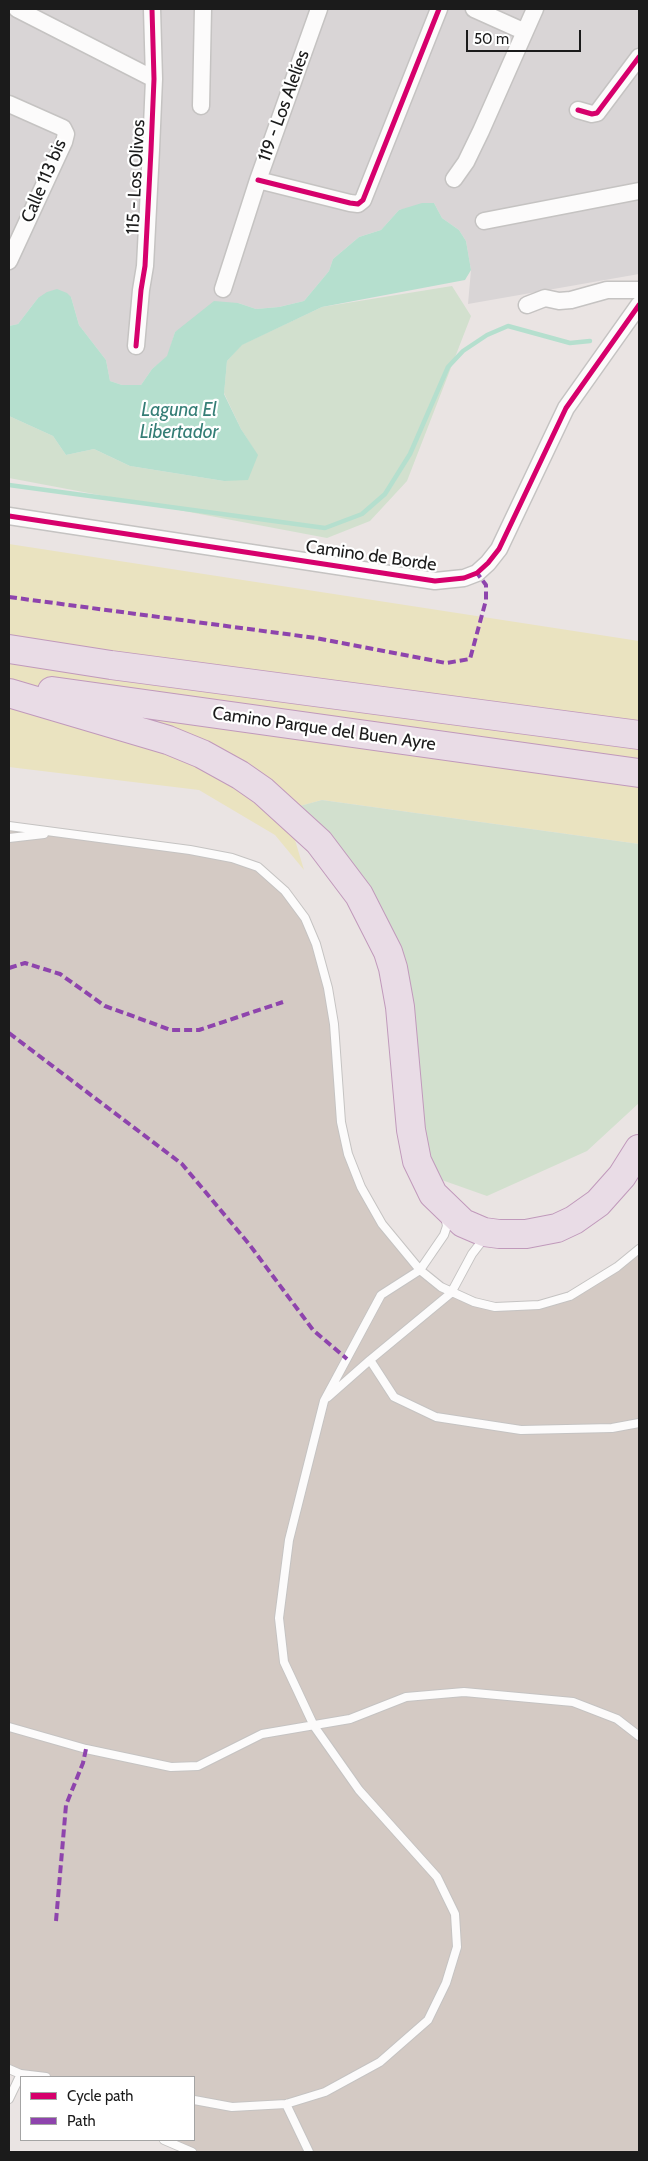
<!DOCTYPE html>
<html>
<head>
<meta charset="utf-8">
<style>
  body { margin:0 }
  #map { position:relative; width:648px; height:2161px; overflow:hidden; background:#eae4e3; font-family:Cabin,sans-serif }
  canvas { display:block }
  .frame { position:absolute; inset:0; border:10px solid #1b1b1b; pointer-events:none }
  .legend { position:absolute; left:20px; top:2076px; width:175px; height:65px; box-sizing:border-box; background:#fff; border:1px solid #a4a4a4; margin:0; padding:6px 9px; list-style:none; font-size:15px; color:#1b1b1b }
  .legend li { display:flex; align-items:center; gap:10px; height:25px }
  .legend b { width:25px; border:1px solid #a4a4a4 }
  .scale { position:absolute; left:466px; top:30px; width:115px; height:22px; box-sizing:border-box; border:2px solid #1b1b1b; border-top:0; padding-left:6px; font-size:15px; line-height:18px; white-space:nowrap; color:#1b1b1b; -webkit-text-stroke:4px #fff; paint-order:stroke }
</style>
</head>
<body>
<div id="map">
<canvas width="648" height="2161"></canvas>
<div class="frame"></div>
<ul class="legend">
<li><b style="height:6px;background:#d6006c"></b>Cycle path</li>
<li><b style="height:6px;background:#8e44ad"></b>Path</li>
</ul>
<div class="scale">50 m</div>
</div>
<script>
const g = document.querySelector('canvas').getContext('2d');
g.lineJoin = 'round';
function paint(path, color) {
  g.fillStyle = color;
  g.fill(path, 'evenodd');
}
function poly(rows) {
  const path = new Path2D();
  for (const r of rows) {
    path.moveTo(r[0], r[1]);
    for (let i = 2; i < r.length; i += 2) path.lineTo(r[i], r[i + 1]);
  }
  return path;
}
function strokePath(path, color, width, dash) {
  g.strokeStyle = color;
  g.lineWidth = width;
  g.lineCap = dash ? 'butt' : 'round';
  g.setLineDash(dash || []);
  g.stroke(path);
}
function write(font, color, halo, rows, align = 'center') {
  g.font = font + ' Cabin,sans-serif';
  g.lineWidth = 4.5;
  g.setLineDash([]);
  g.textBaseline = 'middle';
  g.strokeStyle = halo;
  g.fillStyle = color;
  for (const [text, x, y, turn = 0] of rows) {
    g.save();
    g.translate(x, y);
    g.rotate((+turn || 0) * Math.PI / 180);
    g.textAlign = isNaN(turn) ? turn : align;
    if (halo) g.strokeText(text, 0, 0);
    g.fillText(text, 0, 0);
    g.restore();
  }
}
paint(poly([
  [9,9,639,9,639,274,468,304,471,270,466,241,459,230,442,218,434,203,399,210,381,230,359,237,333,259,329,271,304,301,279,307,256,309,238,303,175,332,168,356,152,369,141,385,122,385,110,381,106,360,79,325,71,297,38,298,18,324,9,326]
]), '#d9d5d6');
paint(poly([
  [9,826,190,850,258,867,285,891,305,918,328,988,348,1154,382,1224,441,1287,495,1307,539,1305,570,1296,639,1249,639,2152,192,2152,164,2140,194,2140,194,2077,28,2077,9,2069]
]), '#d4cac4');
paint(poly([
  [9,544,639,641,639,844,322,800,286,810,304,870,275,835,199,790,9,767]
]), '#eae3c0');
paint(poly([
  [452,286,471,316,407,481,370,521,327,538,9,478,9,416,53,436,66,455,94,449,130,466,224,481,257,455,241,429,224,393,227,361,241,345,322,307],
  [322,800,639,844,639,1103,587,1151,487,1196,422,1173,393,968,285,810]
]), '#d2e0ce');
paint(poly([
  [422,203,434,203,442,218,459,230,466,241,471,270,465,280,322,307,242,345,227,361,224,394,241,429,258,455,248,480,224,481,130,466,94,449,66,455,53,436,9,416,9,326,18,324,38,298,47,292,57,289,67,293,71,297,79,325,106,360,110,381,122,385,141,385,152,369,167,356,175,332,214,301,238,303,256,309,279,307,304,301,329,271,333,259,359,237,381,230,399,210]
]), '#b5dfce');
strokePath(poly([
  [9,485,325,528,362,514,385,494,410,454,448,367,463,351,487,335,508,326,570,343,590,341]
]), '#b5dfce', 4.5);
const lane = poly([
  [9,826,190,850,232,858,258,867,285,891,305,918,316,944,328,988,334,1024,341,1122,348,1154,361,1187,382,1224,420,1270,441,1287,474,1302,495,1307,539,1305,570,1296,617,1267,639,1249],
  [9,838,44,834],
  [485,1239,482,1241,472,1254,451,1293,370,1360,394,1397,436,1417,521,1430,612,1428,639,1423],
  [328,1397,370,1360],
  [9,1727,86,1749,171,1767,198,1766,262,1734,350,1719,406,1697,464,1692,573,1702,617,1719,639,1736],
  [9,2069,25,2076],
  [9,2099,21,2074,46,2077],
  [194,2100,232,2107,286,2104,325,2092,380,2062,428,2020,446,1983,457,1947,455,1914,437,1877,359,1790,314,1726,284,1662,279,1618,289,1540,324,1401,381,1295,420,1270,444,1235,447,1226,445,1217],
  [286,2104,309,2152],
  [164,2140,192,2152]
]);
const street = poly([
  [17,9,154,79],
  [474,9,523,31],
  [9,104,63,128,66,134,64,142,9,261],
  [201,106,203,9],
  [578,110,592,114,597,113,639,57],
  [454,179,466,162,481,131,535,9],
  [258,180,350,203,358,204,363,200,439,9],
  [484,221,639,191],
  [223,289,258,180,319,9],
  [527,305,545,298,559,301,571,300,607,290,639,290],
  [136,346,141,290,145,266,151,150,154,79,152,9],
  [9,516,435,581,464,578,477,573,488,563,499,549,566,408,639,305]
]);
const highway = poly([
  [9,649,111,665,639,735],
  [52,691,639,773],
  [9,693,168,740,202,754,240,775,263,791,319,842,359,895,388,952,393,968,400,1007,411,1130,417,1161,433,1194,463,1223,484,1232,499,1234,526,1234,557,1228,574,1220,598,1203,622,1176,639,1149]
]);
strokePath(lane, '#c5c3c2', 10);
strokePath(street, '#c5c3c2', 19);
strokePath(highway, '#c099bb', 30);
strokePath(lane, '#fcfbfb', 8);
strokePath(street, '#fcfbfb', 16);
strokePath(highway, '#e9dce6', 28);
strokePath(poly([
  [9,597,316,638,446,663,470,659,486,600,486,585,477,573],
  [9,968,25,963,60,974,105,1006,171,1030,199,1030,283,1002],
  [9,1033,182,1164,249,1244,313,1330,347,1359],
  [56,1921,66,1805,83,1763,86,1749]
]), '#8e44ad', 4, [8, 4]);
strokePath(poly([
  [578,110,592,114,597,113,639,57],
  [258,180,350,203,358,204,363,200,439,9],
  [136,346,141,290,145,266,151,150,154,79,152,9],
  [9,516,435,581,464,578,477,573,488,563,499,549,566,408,639,305]
]), '#d6006c', 5);
write('18px', '#1b1b1b', '#fff', [
  ["119 - Los Alelíes",284,106,-70],
  ["115 - Los Olivos",136,177,-87],
  ["Calle 113 bis",44,181,-67],
  ["Camino de Borde",371,556,8],
  ["Camino Parque del Buen Ayre",324,729,8]
]);
write('italic 19px', '#357e76', '#fff', [
  ["Laguna El",179,410],
  ["Libertador",179,432]
]);
</script>
</body>
</html>
